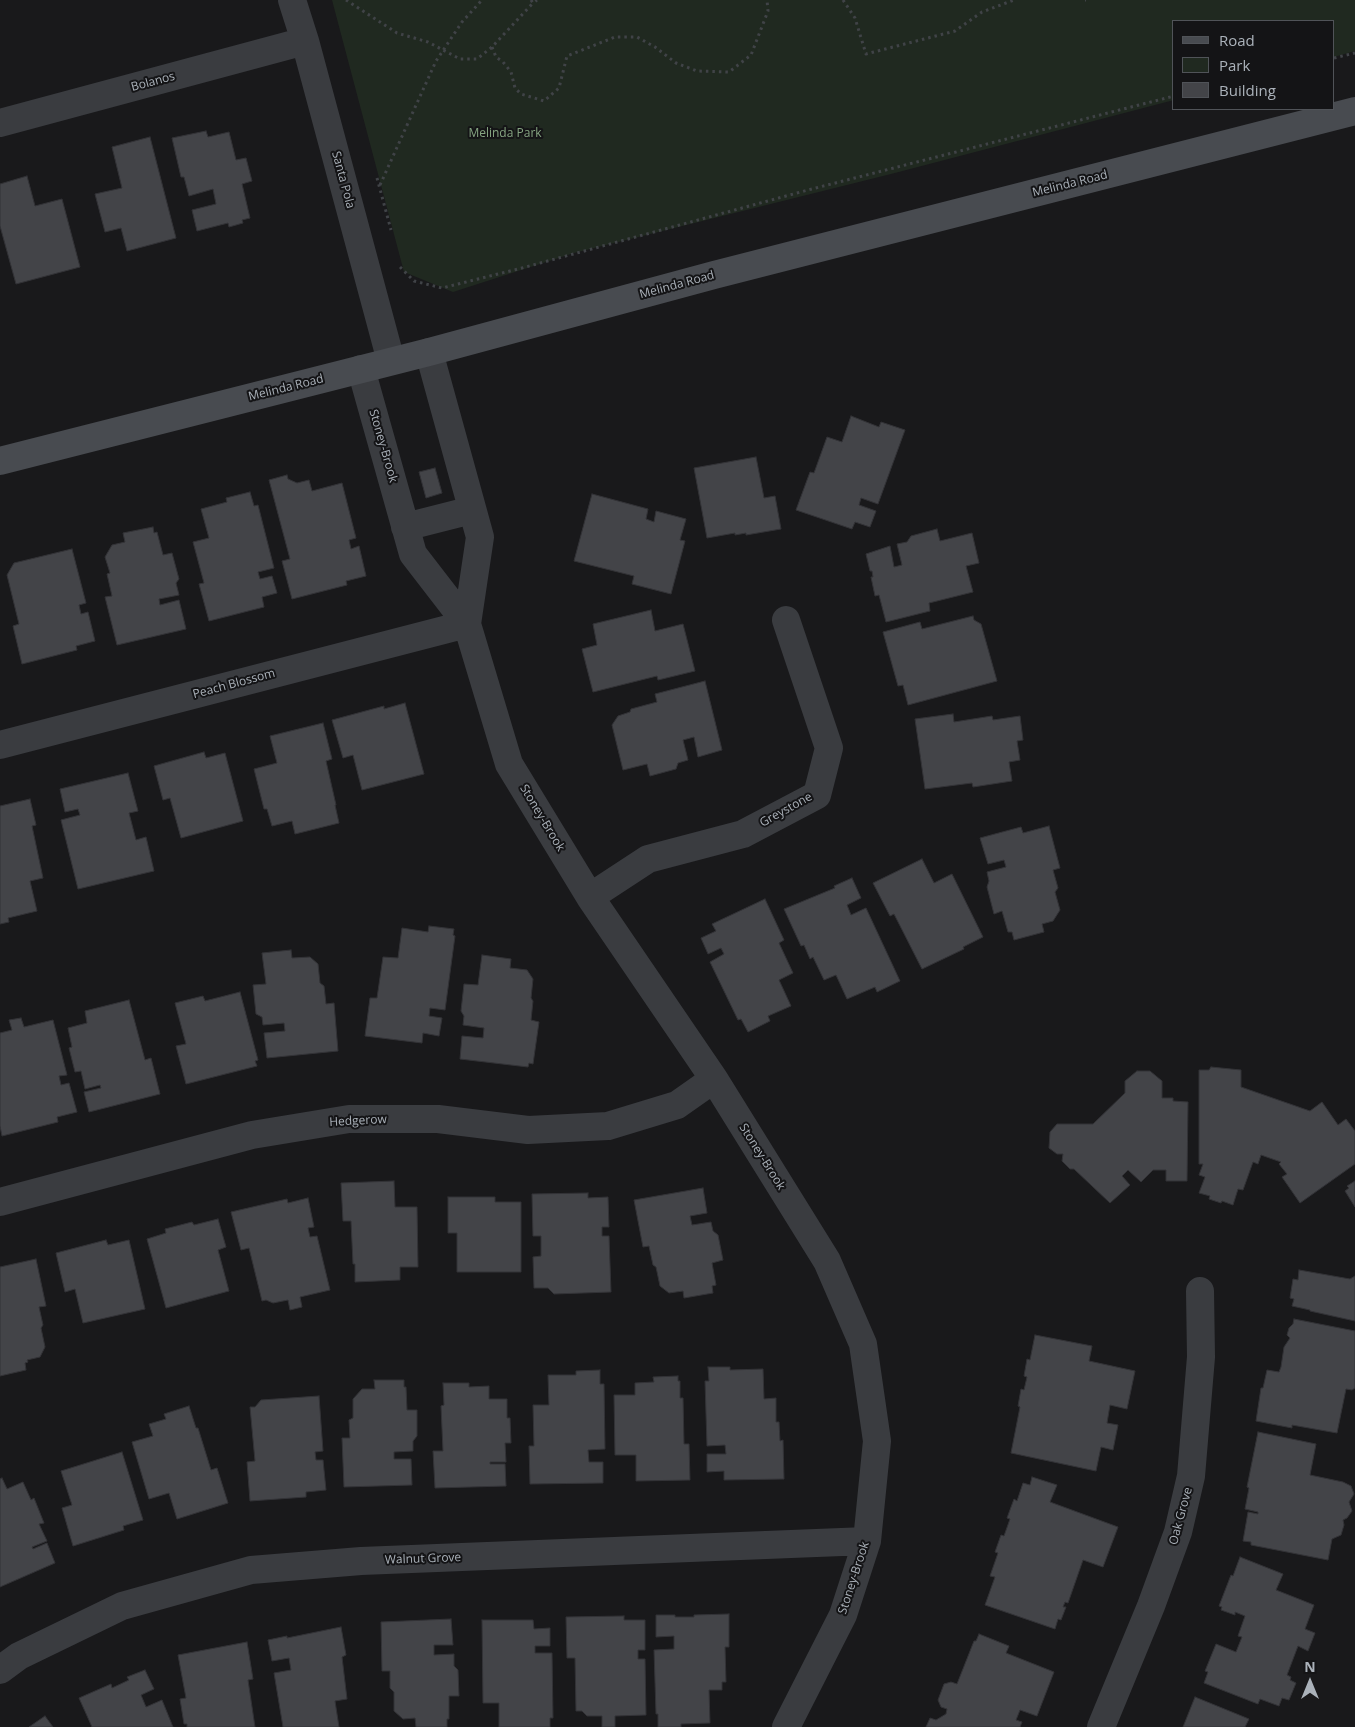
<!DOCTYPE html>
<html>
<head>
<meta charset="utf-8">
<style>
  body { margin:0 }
  #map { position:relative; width:1355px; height:1727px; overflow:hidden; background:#19191b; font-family:"Open Sans",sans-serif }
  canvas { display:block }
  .legend { position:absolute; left:1172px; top:20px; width:162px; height:90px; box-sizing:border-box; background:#141416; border:1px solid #505358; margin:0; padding:6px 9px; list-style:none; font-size:15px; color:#abb2ba }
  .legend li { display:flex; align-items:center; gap:10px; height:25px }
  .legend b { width:25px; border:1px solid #505358 }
  .north { position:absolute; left:1285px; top:1657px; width:50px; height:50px; -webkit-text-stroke:4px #141416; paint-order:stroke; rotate:0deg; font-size:14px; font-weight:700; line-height:20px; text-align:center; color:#abb2ba }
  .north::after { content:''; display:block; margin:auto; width:18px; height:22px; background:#abb2ba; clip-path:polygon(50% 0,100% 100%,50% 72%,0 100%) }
</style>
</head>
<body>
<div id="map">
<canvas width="1355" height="1727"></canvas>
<ul class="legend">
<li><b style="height:6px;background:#484b50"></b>Road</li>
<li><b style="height:14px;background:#202920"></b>Park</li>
<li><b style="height:14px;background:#434448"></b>Building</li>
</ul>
<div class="north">N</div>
</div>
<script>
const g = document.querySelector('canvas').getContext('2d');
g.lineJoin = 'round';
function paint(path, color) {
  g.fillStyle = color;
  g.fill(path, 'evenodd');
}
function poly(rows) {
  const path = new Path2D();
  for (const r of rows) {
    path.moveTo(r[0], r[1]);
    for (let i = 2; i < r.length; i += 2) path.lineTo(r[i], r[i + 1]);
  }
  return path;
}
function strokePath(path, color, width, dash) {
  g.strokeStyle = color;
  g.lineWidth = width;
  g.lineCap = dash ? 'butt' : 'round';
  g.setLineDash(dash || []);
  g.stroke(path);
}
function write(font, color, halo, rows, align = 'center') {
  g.font = font + ' "Open Sans",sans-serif';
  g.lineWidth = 4;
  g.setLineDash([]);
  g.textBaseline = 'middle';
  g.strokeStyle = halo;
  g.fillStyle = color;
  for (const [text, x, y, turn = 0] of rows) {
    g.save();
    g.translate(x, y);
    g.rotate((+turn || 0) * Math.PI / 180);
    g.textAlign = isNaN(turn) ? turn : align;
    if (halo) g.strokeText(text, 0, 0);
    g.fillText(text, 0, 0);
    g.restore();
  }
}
paint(poly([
  [332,0,1355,0,1355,51,1334,57,1334,21,1174,21,1174,100,891,174,574,253,453,292,404,272]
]), '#202920');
const building = poly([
  [206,131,208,137,229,132,236,160,246,158,252,181,242,184,250,218,242,220,243,223,229,227,228,223,197,231,192,210,216,204,213,189,189,196,184,177,181,177,172,138,206,131],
  [150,137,176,238,127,251,121,228,105,232,95,194,122,188,112,147,150,137],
  [27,176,35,206,62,199,80,267,16,284,0,226,0,184,27,176],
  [851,416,879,427,881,422,905,430,878,504,861,498,859,505,876,511,870,527,855,522,852,529,796,510,810,472,814,473,827,437,842,442,851,416],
  [756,457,764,498,775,496,781,529,746,535,746,533,735,535,735,533,707,538,694,468,756,457],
  [435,468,442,493,426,498,419,472,435,468],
  [287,475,288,479,297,483,309,480,312,491,342,483,356,538,349,540,351,549,359,546,366,576,346,581,347,585,292,599,282,561,290,559,269,480,287,475],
  [250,492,254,506,258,505,274,568,258,572,260,579,272,576,277,593,262,597,264,607,209,621,199,584,204,583,193,542,209,538,201,509,227,502,226,498,250,492],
  [592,494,648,509,646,519,654,522,656,511,686,519,680,540,685,541,671,594,632,584,634,576,574,561,592,494],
  [153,527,154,533,157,532,163,555,172,553,179,579,176,583,179,595,159,599,160,605,179,600,186,629,117,645,105,597,112,596,107,574,110,573,105,557,112,545,125,542,123,533,153,527],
  [937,529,940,541,972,533,979,563,966,566,973,592,929,603,930,611,886,622,879,595,875,596,871,577,873,577,872,571,870,571,866,554,890,546,894,567,902,565,897,544,907,542,911,536,937,529],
  [72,549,86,603,79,605,81,614,88,612,95,641,76,646,77,650,22,664,13,626,19,624,7,575,14,563,72,549],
  [651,610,655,631,683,624,695,671,658,680,657,676,593,692,582,649,597,645,593,624,651,610],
  [973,616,974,620,981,624,997,681,908,705,903,685,898,686,883,632,920,622,922,629,973,616],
  [705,681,722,750,698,757,694,737,683,740,688,760,678,763,676,769,650,776,647,764,623,770,612,725,618,716,630,712,631,709,657,702,655,694,705,681],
  [405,703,424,774,362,790,353,755,343,758,332,720,384,706,384,709,405,703],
  [953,714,954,722,992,716,993,720,1020,716,1023,740,1017,741,1020,760,1009,762,1012,781,973,787,972,783,925,789,915,719,953,714],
  [323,723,332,759,326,761,336,805,335,805,339,823,295,834,292,821,272,826,267,809,264,809,254,769,277,763,270,736,323,723],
  [204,752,206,758,225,753,243,821,181,838,170,798,163,800,154,766,204,752],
  [128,773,138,811,129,813,136,840,146,837,154,871,78,889,61,820,80,815,78,809,65,812,60,789,128,773],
  [30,799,36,825,32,826,43,878,30,881,37,911,8,918,9,922,0,924,0,806,30,799],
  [1049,826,1060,868,1053,870,1058,888,1055,892,1060,910,1053,921,1042,924,1044,932,1014,940,1012,932,1008,932,1002,911,994,914,987,887,989,881,987,872,1006,867,1004,860,988,864,980,838,1021,827,1023,833,1049,826],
  [922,859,934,883,952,874,983,937,963,947,964,949,922,969,894,914,890,916,873,883,922,859],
  [852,878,861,898,847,905,851,915,866,908,900,981,877,992,875,987,847,999,836,975,824,980,813,957,810,959,804,945,801,946,784,909,835,888,834,886,852,878],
  [765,899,784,940,779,943,793,973,779,980,791,1006,768,1016,770,1021,748,1032,741,1019,738,1020,710,962,724,954,721,948,708,954,701,938,716,931,712,924,765,899],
  [429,926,454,929,453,935,455,936,445,1010,430,1008,429,1016,442,1018,439,1036,423,1033,422,1043,365,1036,370,998,377,998,383,957,398,958,402,928,428,932,429,926],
  [291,950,292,958,310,957,318,964,320,983,324,986,326,1004,334,1003,338,1051,267,1058,264,1033,285,1031,284,1023,263,1025,262,1017,256,1014,253,985,266,984,262,953,291,950],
  [482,955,511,959,510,968,527,970,533,979,531,998,533,1001,531,1020,539,1022,533,1064,529,1063,528,1067,460,1059,462,1036,483,1038,484,1028,463,1025,464,1016,461,1011,464,984,478,985,482,955],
  [240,992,258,1060,255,1061,257,1066,186,1084,176,1046,186,1044,175,1003,203,996,205,1001,240,992],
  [129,1000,145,1060,151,1058,160,1094,89,1112,84,1092,101,1088,100,1085,85,1089,81,1071,75,1072,69,1048,72,1047,68,1028,87,1023,85,1011,129,1000],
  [21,1018,24,1027,53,1020,67,1075,59,1076,61,1085,69,1083,77,1112,57,1117,58,1122,2,1136,0,1126,0,1033,12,1030,9,1020,21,1018],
  [1211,1067,1241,1070,1241,1087,1310,1111,1322,1102,1338,1125,1346,1119,1355,1131,1355,1164,1300,1203,1282,1177,1287,1174,1279,1164,1281,1162,1261,1155,1258,1164,1253,1162,1243,1190,1238,1189,1233,1205,1222,1201,1221,1203,1209,1199,1210,1196,1199,1193,1205,1177,1199,1175,1203,1164,1199,1164,1199,1070,1209,1070,1211,1067],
  [1137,1071,1150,1071,1162,1081,1162,1098,1173,1098,1173,1101,1188,1102,1187,1181,1166,1181,1166,1170,1153,1170,1141,1182,1128,1170,1122,1176,1130,1185,1110,1203,1074,1169,1070,1169,1062,1161,1063,1154,1057,1154,1049,1148,1050,1132,1057,1124,1093,1124,1125,1093,1125,1081,1137,1071],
  [394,1181,395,1207,417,1207,418,1267,400,1267,400,1280,355,1282,355,1264,353,1264,351,1221,343,1221,341,1183,394,1181],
  [1355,1181,1355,1207,1345,1191,1349,1188,1347,1186,1355,1181],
  [703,1188,707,1213,690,1216,692,1225,711,1222,713,1231,718,1235,723,1260,712,1263,716,1285,712,1286,713,1293,684,1298,683,1291,669,1293,660,1286,656,1267,653,1265,649,1246,643,1247,634,1200,703,1188],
  [588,1193,588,1198,608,1197,609,1227,602,1227,602,1236,609,1236,611,1292,554,1294,548,1288,534,1288,533,1257,541,1256,541,1236,533,1236,532,1194,588,1193],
  [448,1197,495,1197,495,1202,521,1202,521,1272,457,1272,457,1233,448,1233,448,1197],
  [308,1198,314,1227,308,1228,310,1237,317,1236,330,1290,300,1297,302,1307,290,1310,288,1300,273,1303,266,1300,262,1301,249,1248,241,1250,231,1212,287,1199,288,1203,308,1198],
  [218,1219,226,1247,218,1250,229,1291,166,1308,147,1239,166,1233,165,1229,192,1222,194,1225,218,1219],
  [106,1240,108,1245,129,1240,145,1309,83,1323,75,1289,65,1292,56,1253,106,1240],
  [36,1259,46,1306,39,1307,43,1325,41,1328,45,1347,40,1357,27,1360,28,1362,25,1363,26,1370,0,1376,0,1267,36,1259],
  [1299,1270,1350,1279,1355,1276,1355,1321,1310,1311,1310,1310,1292,1306,1294,1299,1290,1298,1293,1279,1298,1280,1299,1270],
  [1294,1319,1355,1331,1355,1388,1352,1390,1346,1389,1337,1433,1292,1425,1292,1428,1256,1421,1261,1388,1263,1388,1267,1370,1279,1372,1281,1367,1284,1347,1290,1338,1287,1335,1289,1328,1293,1324,1294,1319],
  [1035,1335,1092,1346,1089,1361,1135,1371,1127,1409,1110,1405,1107,1423,1118,1425,1113,1450,1101,1447,1096,1471,1011,1453,1020,1407,1018,1406,1021,1389,1024,1390,1027,1377,1024,1376,1027,1359,1030,1360,1035,1335],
  [708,1367,730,1367,730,1370,763,1369,764,1399,776,1398,776,1422,779,1422,780,1441,783,1440,784,1479,724,1480,724,1471,707,1472,707,1454,726,1454,725,1445,707,1446,705,1381,709,1381,708,1367],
  [600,1370,600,1384,604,1384,605,1449,588,1450,589,1462,603,1462,603,1483,530,1484,529,1446,534,1446,533,1405,549,1405,548,1375,576,1375,576,1371,600,1370],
  [678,1376,678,1381,680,1381,680,1398,683,1398,684,1444,689,1444,690,1480,636,1481,636,1455,615,1455,614,1395,635,1395,635,1383,654,1382,653,1377,678,1376],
  [374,1380,404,1380,404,1387,406,1387,407,1410,417,1410,417,1436,413,1441,413,1451,394,1452,394,1459,411,1459,412,1485,344,1487,342,1438,350,1438,349,1420,353,1418,353,1399,362,1389,375,1389,374,1380],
  [443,1383,469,1383,469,1387,489,1386,489,1399,507,1399,507,1418,510,1418,511,1443,505,1443,506,1462,490,1462,490,1464,505,1464,506,1486,435,1488,433,1451,443,1451,441,1406,444,1405,443,1383],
  [319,1396,323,1451,315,1452,316,1460,323,1460,326,1490,306,1492,306,1497,250,1501,247,1462,255,1461,250,1407,255,1407,261,1400,319,1396],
  [189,1406,196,1428,198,1428,211,1470,217,1468,228,1503,177,1519,169,1493,149,1499,132,1442,153,1436,149,1424,166,1419,164,1414,189,1406],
  [1258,1432,1316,1444,1310,1475,1343,1482,1351,1486,1354,1494,1349,1502,1352,1511,1347,1518,1343,1520,1344,1525,1341,1535,1332,1539,1328,1560,1251,1545,1251,1542,1243,1541,1248,1512,1258,1514,1258,1512,1245,1509,1249,1488,1247,1487,1258,1432],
  [122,1452,143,1520,123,1526,124,1530,73,1546,62,1508,72,1505,61,1471,122,1452],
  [1032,1477,1057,1485,1050,1502,1118,1527,1103,1567,1083,1560,1068,1603,1065,1602,1063,1607,1066,1607,1061,1620,1058,1619,1055,1629,985,1605,995,1577,990,1576,998,1553,995,1552,1001,1535,1004,1536,1010,1519,1007,1518,1014,1499,1017,1501,1023,1483,1030,1485,1032,1477],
  [2,1478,7,1489,23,1482,31,1500,34,1498,44,1523,39,1524,47,1541,32,1547,33,1549,47,1543,55,1563,0,1587,0,1479,2,1478],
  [1240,1557,1283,1574,1276,1590,1314,1605,1305,1629,1315,1633,1308,1651,1298,1646,1287,1675,1291,1677,1290,1680,1296,1683,1289,1700,1282,1698,1279,1706,1260,1699,1258,1704,1204,1683,1208,1672,1205,1671,1216,1644,1236,1652,1242,1637,1238,1636,1245,1616,1235,1612,1235,1615,1221,1610,1222,1607,1219,1606,1231,1575,1233,1576,1240,1557],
  [729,1614,729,1647,725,1647,726,1682,722,1682,722,1690,709,1690,710,1723,681,1724,681,1727,658,1727,658,1714,656,1714,654,1650,674,1649,674,1636,656,1637,656,1615,675,1615,675,1617,694,1617,694,1615,729,1614],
  [624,1616,624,1620,645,1620,645,1650,638,1650,638,1659,645,1659,646,1715,615,1716,615,1727,602,1727,602,1716,587,1716,582,1711,576,1711,575,1658,567,1658,566,1617,624,1616],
  [451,1619,453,1645,434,1645,434,1655,454,1654,454,1666,458,1670,459,1696,449,1696,449,1719,447,1719,447,1727,416,1727,415,1718,403,1719,394,1711,394,1692,390,1688,390,1671,382,1671,381,1622,451,1619],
  [482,1620,533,1620,534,1629,550,1628,550,1646,535,1646,535,1653,552,1653,553,1718,550,1718,550,1727,499,1727,499,1703,483,1703,482,1620],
  [341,1627,346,1655,342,1657,347,1699,335,1701,339,1727,283,1727,274,1673,291,1670,289,1658,272,1661,268,1640,287,1636,287,1638,341,1627],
  [979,1634,1009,1646,1006,1653,1054,1672,1037,1716,1020,1710,1016,1720,1022,1722,1020,1727,926,1727,930,1718,936,1720,946,1714,947,1709,941,1707,938,1700,944,1684,951,1682,957,1684,974,1641,976,1641,979,1634],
  [247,1642,253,1679,248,1680,255,1727,187,1727,187,1724,184,1724,180,1699,186,1698,178,1655,247,1642],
  [145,1670,154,1689,141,1695,146,1707,162,1700,173,1727,92,1727,79,1698,111,1684,112,1688,129,1680,127,1677,145,1670],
  [1195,1697,1249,1719,1245,1727,1183,1727,1195,1697],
  [45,1716,53,1727,29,1727,45,1716]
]);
paint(building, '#434448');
strokePath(building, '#333337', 1);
strokePath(poly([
  [346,0,397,33,428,42,460,59,477,59,492,47,533,3],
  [531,0,533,3,537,0],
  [843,0,855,18,866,54,955,31,982,12,1014,0],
  [1085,0,1086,0],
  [492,47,496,57,503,62,511,72,515,88,521,94,544,101,559,88,567,56,615,37,637,37,655,47,676,63,697,71,729,72,751,55,768,11,767,0],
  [1334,58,1355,53],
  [377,178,391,230],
  [380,185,436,61,462,22,482,0],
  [400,267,414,281,442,288,522,268,808,190,1174,96]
]), '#404347', 3, [2.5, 4]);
strokePath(poly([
  [292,0,305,41,391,361],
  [0,123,305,41],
  [429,352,480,537,467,624],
  [361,369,413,554,467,624,509,764,590,897,714,1079,827,1261,863,1344,877,1441,867,1541,843,1615,786,1727],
  [405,527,472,510],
  [0,745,467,624],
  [590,897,648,859,743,834,817,795,829,748,786,620],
  [0,1202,252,1135,349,1119,438,1119,528,1130,608,1126,677,1105,714,1079],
  [0,1670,19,1656,122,1606,251,1570,361,1561,867,1541],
  [1101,1727,1151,1606,1178,1532,1191,1476,1201,1357,1200,1291]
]), '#3a3c40', 28);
strokePath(poly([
  [0,461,429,352,714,275,1355,111]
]), '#484b50', 28);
write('12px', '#abb2ba', '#141416', [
  ["Bolanos",153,82,-15],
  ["Santa Pola",343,180,75],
  ["Melinda Road",1070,184,-14],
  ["Melinda Road",677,285,-15],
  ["Melinda Road",286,388,-14],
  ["Stoney-Brook",383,446,74],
  ["Peach Blossom",234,684,-15],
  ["Greystone",786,810,-29],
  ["Stoney-Brook",542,818,59],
  ["Hedgerow",358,1121,-3],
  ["Stoney-Brook",762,1157,58],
  ["Oak Grove",1181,1516,-75],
  ["Walnut Grove",423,1559,-2],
  ["Stoney-Brook",854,1578,-72]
]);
write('12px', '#86a582', '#141416', [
  ["Melinda Park",505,134]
]);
</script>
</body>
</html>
